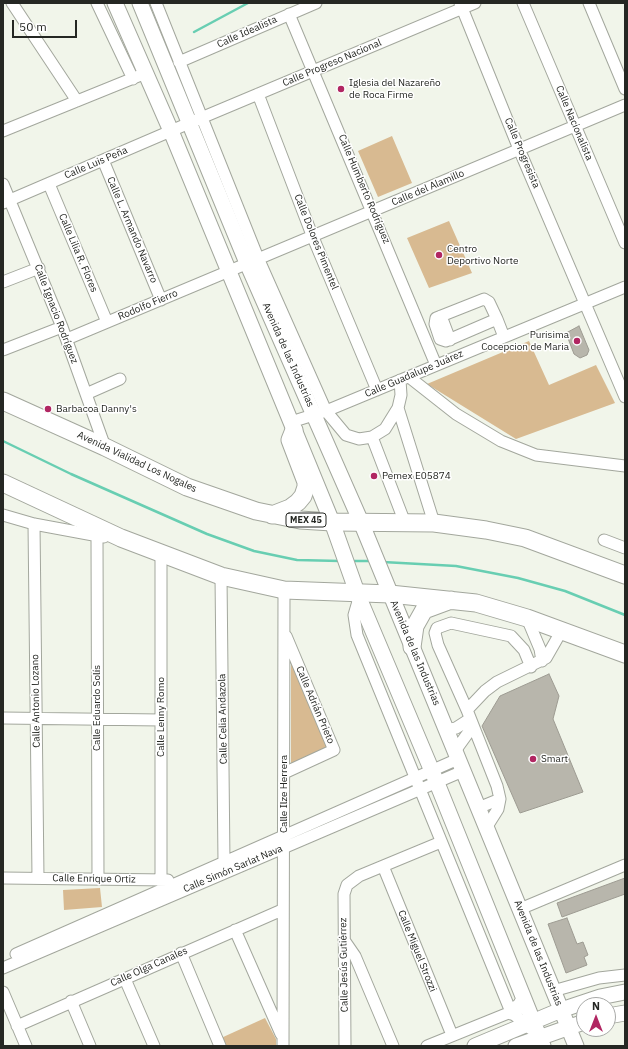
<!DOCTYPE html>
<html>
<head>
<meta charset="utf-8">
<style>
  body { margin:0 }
  #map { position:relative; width:628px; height:1049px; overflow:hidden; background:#f1f5ea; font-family:"IBM Plex Sans",sans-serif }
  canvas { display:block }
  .frame { position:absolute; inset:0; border:4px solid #252723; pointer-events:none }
  .north { position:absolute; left:576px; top:997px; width:40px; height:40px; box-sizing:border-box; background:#fff; border:1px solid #a8a9a7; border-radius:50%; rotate:0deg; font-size:11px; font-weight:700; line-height:16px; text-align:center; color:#252723 }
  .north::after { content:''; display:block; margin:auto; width:14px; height:18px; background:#b12662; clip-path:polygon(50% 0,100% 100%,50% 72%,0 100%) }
  .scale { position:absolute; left:12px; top:20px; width:65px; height:18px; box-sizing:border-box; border:2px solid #252723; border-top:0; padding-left:5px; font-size:12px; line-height:14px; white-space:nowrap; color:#252723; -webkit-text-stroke:3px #fff; paint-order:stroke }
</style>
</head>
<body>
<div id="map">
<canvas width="628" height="1049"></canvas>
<div class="frame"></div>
<div class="north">N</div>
<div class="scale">50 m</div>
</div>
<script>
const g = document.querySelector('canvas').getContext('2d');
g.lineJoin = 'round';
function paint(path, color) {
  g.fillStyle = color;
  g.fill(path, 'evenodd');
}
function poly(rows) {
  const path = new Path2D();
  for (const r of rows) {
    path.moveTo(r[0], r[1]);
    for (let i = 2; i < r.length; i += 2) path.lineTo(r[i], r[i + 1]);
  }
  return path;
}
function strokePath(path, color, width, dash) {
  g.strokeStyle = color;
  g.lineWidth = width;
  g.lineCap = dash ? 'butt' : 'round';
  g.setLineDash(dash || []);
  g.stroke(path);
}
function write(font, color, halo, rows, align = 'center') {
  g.font = font + ' "IBM Plex Sans",sans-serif';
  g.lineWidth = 3;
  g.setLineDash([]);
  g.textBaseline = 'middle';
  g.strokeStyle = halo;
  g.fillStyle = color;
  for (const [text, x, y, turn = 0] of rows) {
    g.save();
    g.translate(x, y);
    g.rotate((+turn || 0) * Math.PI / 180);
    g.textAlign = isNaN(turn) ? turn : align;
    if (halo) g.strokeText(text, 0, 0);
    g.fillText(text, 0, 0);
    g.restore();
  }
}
paint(poly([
  [392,136,412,183,378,197,358,151],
  [449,221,472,273,429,288,407,238],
  [529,341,549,385,596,365,615,403,516,439,427,384],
  [291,662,327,748,291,764],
  [100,888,102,907,64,910,63,890],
  [265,1018,276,1039,276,1046,224,1046,221,1038]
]), '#d8ba91');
strokePath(poly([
  [194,32,248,3],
  [3,441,71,474,207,534,254,551,297,560,340,561],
  [351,561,372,561],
  [383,562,456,566,518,578,565,591,625,615]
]), '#68ceb2', 2.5);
const building = poly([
  [579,326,589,350,587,355,580,358,574,354,566,333,579,326],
  [549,674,559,696,553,719,583,792,520,813,482,726,500,696,549,674],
  [625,878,625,894,562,917,557,903,625,878],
  [567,918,577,944,583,942,588,955,584,957,587,965,566,973,548,924,567,918]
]);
paint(building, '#b8b6ac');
strokePath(building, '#9d9b92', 1);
const minor = poly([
  [12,3,77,101],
  [97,3,133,79],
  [156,3,258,258,326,411,346,435,359,439,372,437,385,429,398,408,401,395,400,380],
  [460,3,519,149,625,397],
  [523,3,625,243],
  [589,3,625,89],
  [289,14,436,365],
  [179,62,316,3],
  [258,94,312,235,377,390],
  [3,131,146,73],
  [103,160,161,300],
  [3,184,62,327,105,447],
  [49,184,107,322],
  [3,203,201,118,475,3],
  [3,282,39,268],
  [441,316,450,340],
  [497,319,446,341,440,339,435,324,436,318,484,299,489,302,497,319,504,337],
  [67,339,625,105],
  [3,350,62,327],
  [409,377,456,414,501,441,536,455,625,466],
  [86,394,120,379],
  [398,408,434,523],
  [291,422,326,411,625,287],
  [372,437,405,523],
  [3,515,34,524,104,537],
  [34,524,38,878],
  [97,537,98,879],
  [604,540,625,548],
  [221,576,224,862],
  [359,598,354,615,357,635,511,1012,531,1029],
  [527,618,540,649,542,661],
  [467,710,438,645,435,633,437,628,451,623,511,636,524,650,531,667],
  [3,718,161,720],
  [446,730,456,728,470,719],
  [455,751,473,726],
  [284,773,334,750,286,636],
  [478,808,500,799],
  [486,828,498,809,500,799,497,786,467,710,485,691,497,682,546,658,562,630],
  [383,866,452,1035],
  [3,878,168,880],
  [161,880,161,555],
  [520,909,625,865],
  [235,930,281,1034],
  [344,940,355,956,393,1046],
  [181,953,220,1046],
  [16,954,458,759],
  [3,968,463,771],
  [125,979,154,1046],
  [553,991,599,978,625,975],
  [3,992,26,1046],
  [71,1001,90,1046],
  [17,1026,282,910],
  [283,1046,284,590],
  [345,1046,344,894,347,885,359,876,441,842],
  [427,1046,511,1012]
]);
const major = poly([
  [115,3,171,131,307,461,332,522,359,598,437,783,543,1046],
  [140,3,247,263,361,522,576,1046],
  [511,1012,520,1006,524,999],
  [608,1016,625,1013],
  [475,1046,561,1010,600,997,625,992],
  [516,1046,584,1022]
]);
const highway = poly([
  [3,401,105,447,187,487,256,511,300,520,332,522,434,523,486,530,525,538,625,575],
  [3,483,121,538,221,576,284,590,390,594,476,603,527,618,625,654],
  [272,515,290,508,298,502,303,496,306,487,306,482,290,440,294,430],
  [412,647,415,626,424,610,451,600]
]);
strokePath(minor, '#a3a79d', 13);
strokePath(major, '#a3a79d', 17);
strokePath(highway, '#a3a79d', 19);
strokePath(minor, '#fff', 11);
strokePath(major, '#fff', 15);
strokePath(highway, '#fff', 17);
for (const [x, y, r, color] of [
  [341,89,4,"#b12662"],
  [439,255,4,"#b12662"],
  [577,341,4,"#b12662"],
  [48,409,4,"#b12662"],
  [374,476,4,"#b12662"],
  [533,759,4,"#b12662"]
]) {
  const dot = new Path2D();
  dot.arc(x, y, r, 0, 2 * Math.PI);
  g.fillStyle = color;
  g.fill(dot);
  strokePath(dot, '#fff', 1.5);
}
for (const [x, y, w] of [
  [306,520,40]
]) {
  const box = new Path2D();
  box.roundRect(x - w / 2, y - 7, w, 14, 3);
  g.fillStyle = '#fff';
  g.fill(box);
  strokePath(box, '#252723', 1);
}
write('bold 9px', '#252723', null, [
  ["MEX 45",306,520]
]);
write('10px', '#252723', '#fff', [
  ["Calle Idealista",247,32,-24],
  ["Calle Progreso Nacional",332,63,-23],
  ["Calle Nacionalista",574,123,67],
  ["Calle Progresista",522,153,67],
  ["Calle Luis Peña",96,163,-23],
  ["Calle del Alamillo",428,188,-23],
  ["Calle Humberto Rodríguez",364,189,67],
  ["Calle L. Armando Navarro",132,230,67],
  ["Calle Dolores Pimentel",316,242,68],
  ["Calle Lilia R. Flores",78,253,67],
  ["Rodolfo Fierro",148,305,-23],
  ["Calle Ignacio Rodríguez",56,314,69],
  ["Avenida de las Industrias",288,355,66],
  ["Calle Guadalupe Juárez",414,374,-23],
  ["Avenida Vialidad Los Nogales",137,462,25],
  ["Avenida de las Industrias",415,653,67],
  ["Calle Antonio Lozano",36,701,-91],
  ["Calle Adrián Prieto",315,705,67],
  ["Calle Eduardo Solís",97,708,-90],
  ["Calle Lenny Romo",161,717,-90],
  ["Calle Celia Andazola",223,719,-91],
  ["Calle Ilze Herrera",284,794,-90],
  ["Calle Simón Sarlat Nava",233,869,-23],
  ["Calle Enrique Ortiz",94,879,1],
  ["Calle Miguel Strozzi",417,951,68],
  ["Avenida de las Industrias",538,953,68],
  ["Calle Jesús Gutiérrez",344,965,-91],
  ["Calle Olga Canales",149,967,-24]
]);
write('10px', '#252723', '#fff', [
  ["Iglesia del Nazareño",349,83],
  ["de Roca Firme",349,95],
  ["Centro",447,249],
  ["Deportivo Norte",447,261],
  ["Purisima",569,335,"right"],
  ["Cocepcion de Maria",569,347,"right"],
  ["Barbacoa Danny's",56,409],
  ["Pemex E05874",382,476],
  ["Smart",541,759]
], 'left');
</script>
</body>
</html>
